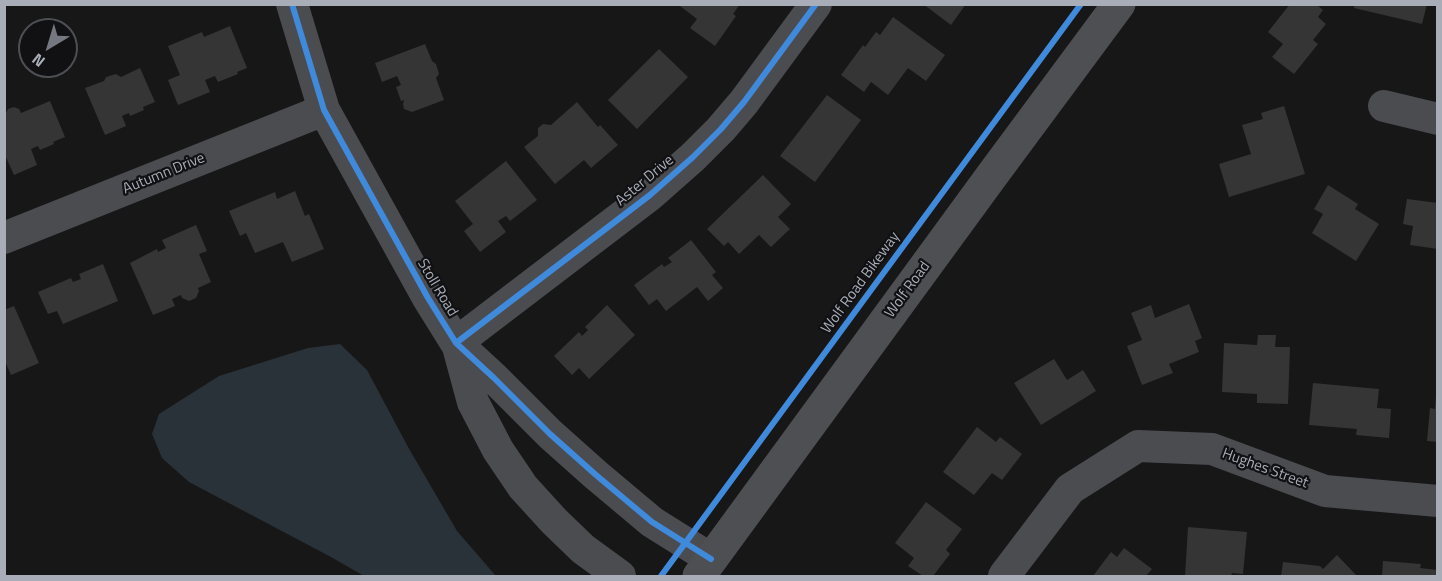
<!DOCTYPE html>
<html>
<head>
<meta charset="utf-8">
<style>
  body { margin:0 }
  #map { position:relative; width:1442px; height:581px; overflow:hidden; background:#171717; font-family:"Titillium Web",sans-serif }
  canvas { display:block }
  .frame { position:absolute; inset:0; border:6px solid #a8adb8; pointer-events:none }
  .north { position:absolute; left:18px; top:18px; width:60px; height:60px; box-sizing:border-box; background:#111113; border:2px solid #4d4f55; border-radius:50%; rotate:218deg; font-size:16px; font-weight:700; line-height:24px; text-align:center; color:#a8adb8 }
  .north::after { content:''; display:block; margin:auto; width:21px; height:27px; background:#757880; clip-path:polygon(50% 0,100% 100%,50% 72%,0 100%) }
</style>
</head>
<body>
<div id="map">
<canvas width="1442" height="581"></canvas>
<div class="frame"></div>
<div class="north">N</div>
</div>
<script>
const g = document.querySelector('canvas').getContext('2d');
g.lineJoin = 'round';
function paint(path, color) {
  g.fillStyle = color;
  g.fill(path, 'evenodd');
}
function poly(rows) {
  const path = new Path2D();
  for (const r of rows) {
    path.moveTo(r[0], r[1]);
    for (let i = 2; i < r.length; i += 2) path.lineTo(r[i], r[i + 1]);
  }
  return path;
}
function strokePath(path, color, width, dash) {
  g.strokeStyle = color;
  g.lineWidth = width;
  g.lineCap = dash ? 'butt' : 'round';
  g.setLineDash(dash || []);
  g.stroke(path);
}
function write(font, color, halo, rows, align = 'center') {
  g.font = font + ' "Titillium Web",sans-serif';
  g.lineWidth = 4.5;
  g.setLineDash([]);
  g.textBaseline = 'middle';
  g.strokeStyle = halo;
  g.fillStyle = color;
  for (const [text, x, y, turn = 0] of rows) {
    g.save();
    g.translate(x, y);
    g.rotate((+turn || 0) * Math.PI / 180);
    g.textAlign = isNaN(turn) ? turn : align;
    if (halo) g.strokeText(text, 0, 0);
    g.fillText(text, 0, 0);
    g.restore();
  }
}
paint(poly([
  [340,344,367,370,408,447,457,531,496,576,364,576,331,557,189,482,162,458,152,434,159,414,219,376,308,348]
]), '#2a3239');
paint(poly([
  [681,4,740,4,733,14,736,16,715,46,690,28,697,19,680,6],
  [923,4,966,4,951,25],
  [1290,4,1304,4,1306,6,1307,4,1316,4,1323,10,1318,17,1326,24,1313,40,1318,44,1294,74,1272,57,1283,44,1268,32],
  [1355,4,1427,4,1422,24,1354,8],
  [893,17,945,55,926,81,908,68,888,95,871,82,864,92,841,75,863,45,865,47,876,32,880,35],
  [230,26,247,68,237,72,238,74,218,82,215,76,205,80,210,92,178,105,168,80,180,75,168,46,202,32,204,37],
  [425,44,432,61,436,64,439,74,436,78,444,100,412,112,404,109,403,104,404,100,401,101,396,87,401,85,397,76,382,82,375,63],
  [659,49,688,77,637,129,608,100],
  [140,68,155,102,143,107,144,110,130,116,129,113,122,116,126,126,105,135,85,88,104,81,106,77,116,74,121,77],
  [827,95,861,120,815,182,780,156],
  [50,101,65,137,53,142,54,144,40,150,38,146,31,149,37,165,14,175,4,153,4,119,6,118,5,115,8,109,14,107,19,109,21,113],
  [577,102,598,127,600,125,618,145,591,168,584,160,555,184,524,147,538,136,538,128,543,124,551,125],
  [1284,106,1305,174,1229,197,1219,164,1251,154,1242,125,1263,119,1261,113],
  [506,161,537,200,510,221,506,216,498,221,506,232,480,252,464,231,473,224,455,201],
  [763,175,791,204,778,217,790,229,771,247,759,235,739,254,728,242,724,246,707,229],
  [1328,185,1358,204,1355,209,1379,224,1356,261,1312,233,1323,214,1314,209],
  [295,191,305,216,309,214,324,249,292,262,283,242,255,253,246,233,240,236,229,211,275,192,277,199],
  [1407,199,1438,203,1438,249,1410,245,1413,226,1403,224],
  [196,225,207,251,199,254,211,282,198,288,199,291,196,298,189,301,182,298,181,295,172,299,175,306,153,315,130,263,157,249,158,252,166,248,162,240],
  [691,240,716,272,712,275,723,288,708,301,697,287,666,311,657,299,649,305,634,285,662,264,664,267,672,262,668,258],
  [103,264,118,301,63,324,57,311,48,314,38,292,71,278,73,282,81,279,79,274],
  [1189,304,1202,338,1195,341,1199,352,1169,364,1173,373,1142,385,1127,346,1142,340,1131,313,1151,305,1155,318],
  [607,305,635,335,589,379,579,368,572,375,554,356,579,332,582,336,588,330,585,327],
  [14,306,39,363,11,375,4,359,4,310],
  [1258,335,1276,335,1275,347,1290,347,1288,404,1257,403,1257,394,1222,392,1224,343,1257,345],
  [1054,359,1067,380,1083,370,1096,391,1041,425,1014,383],
  [1313,383,1379,389,1377,408,1391,409,1389,438,1356,435,1357,429,1309,425],
  [1436,395,1438,395,1438,442,1427,441,1430,408,1435,409],
  [977,427,996,442,1000,437,1022,454,1002,480,992,473,974,495,943,472],
  [926,502,962,529,946,550,950,554,933,576,923,576,908,566,914,558,895,543],
  [1188,527,1247,532,1243,574,1232,573,1231,576,1185,576],
  [1124,548,1152,569,1146,576,1093,576,1111,552,1117,557],
  [1337,555,1357,576,1281,576,1283,562,1320,566,1323,569],
  [1383,561,1421,564,1420,568,1438,570,1438,576,1382,576]
]), '#353536');
strokePath(poly([
  [292,4,324,110,428,298,456,343,494,378,550,434,596,475,652,522,711,559],
  [1384,106,1438,119],
  [4,238,324,110],
  [456,343,650,195,693,157,721,129,744,102,816,4],
  [457,343,473,402,498,450,523,487,554,521,583,549,620,576],
  [1004,576,1070,489,1138,446,1212,449,1325,491,1438,501]
]), '#4b4c50', 32);
strokePath(poly([
  [699,576,993,174,1119,4]
]), '#4d4f52', 33);
strokePath(poly([
  [292,4,324,110,428,298,456,343,494,378,550,434,596,475,652,522,711,559],
  [456,343,650,195,693,157,721,129,744,102,816,4],
  [661,576,1081,4]
]), '#408adc', 6);
write('15px', '#a8adb8', '#111113', [
  ["Autumn Drive",164,174,-22],
  ["Aster Drive",645,181,-40],
  ["Wolf Road Bikeway",861,283,-54],
  ["Stoll Road",437,288,59],
  ["Wolf Road",908,290,-54],
  ["Hughes Street",1265,469,20]
]);
</script>
</body>
</html>
